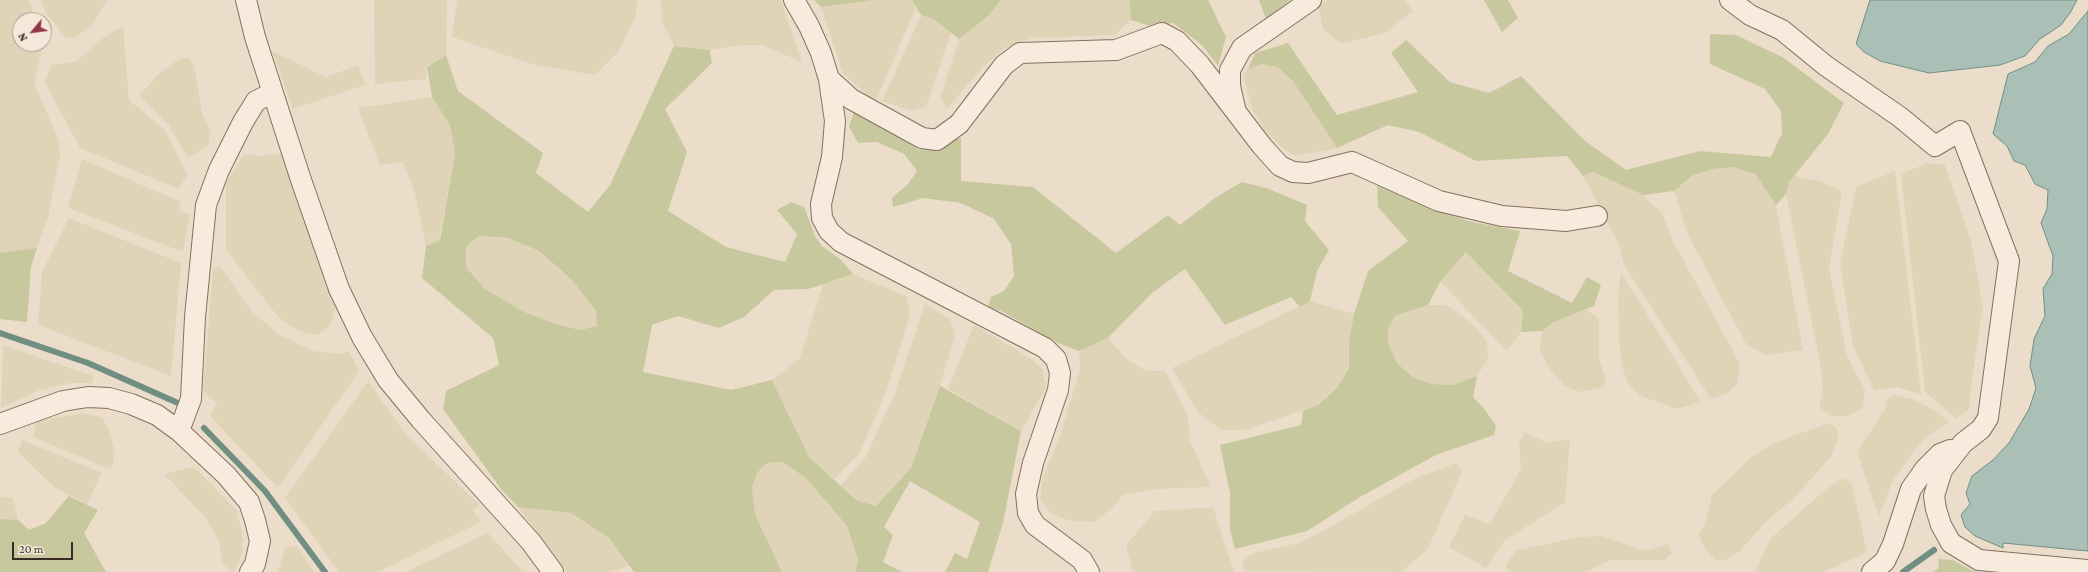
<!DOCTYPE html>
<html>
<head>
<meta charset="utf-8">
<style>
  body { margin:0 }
  #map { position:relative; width:2088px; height:572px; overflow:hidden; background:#ebddca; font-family:"Crimson Pro",serif }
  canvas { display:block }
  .north { position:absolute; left:12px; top:12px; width:40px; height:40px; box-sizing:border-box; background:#f3e8d9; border:1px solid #a89c90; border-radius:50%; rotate:241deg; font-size:11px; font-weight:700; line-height:16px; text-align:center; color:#382a22 }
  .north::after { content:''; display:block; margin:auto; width:14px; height:18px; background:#903541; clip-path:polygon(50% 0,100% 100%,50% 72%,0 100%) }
  .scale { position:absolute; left:12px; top:542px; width:61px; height:18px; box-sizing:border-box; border:2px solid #382a22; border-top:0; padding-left:5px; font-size:12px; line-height:14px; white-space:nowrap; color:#382a22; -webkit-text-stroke:3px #f3e8d9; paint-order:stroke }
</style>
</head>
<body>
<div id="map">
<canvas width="2088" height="572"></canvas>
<div class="north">N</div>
<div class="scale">20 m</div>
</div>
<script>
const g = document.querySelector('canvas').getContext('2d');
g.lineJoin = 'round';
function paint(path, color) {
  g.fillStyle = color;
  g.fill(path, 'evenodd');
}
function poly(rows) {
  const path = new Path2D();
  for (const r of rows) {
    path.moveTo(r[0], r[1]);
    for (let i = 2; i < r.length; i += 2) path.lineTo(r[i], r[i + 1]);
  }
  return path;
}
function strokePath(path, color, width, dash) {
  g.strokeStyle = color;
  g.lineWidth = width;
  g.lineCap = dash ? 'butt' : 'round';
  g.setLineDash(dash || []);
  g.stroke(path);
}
paint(poly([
  [0,0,29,0,35,20,20,20,20,44,43,44,34,83,59,141,60,155,48,218,37,248,0,253],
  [41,0,108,0,91,26,75,38,66,38,46,13],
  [374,0,447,0,446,55,427,66,426,79,375,84],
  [457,0,637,0,636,16,619,51,595,75,534,65,452,37],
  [661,0,781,0,802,62,762,45,739,45,710,50,674,46,662,21],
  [874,0,912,0,916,7,875,103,843,73,821,7],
  [1001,0,1129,0,1131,20,1115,35,1032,38,1005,48,985,65,947,109,940,98,959,39,988,16],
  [1327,0,1405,0,1413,11,1385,33,1341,44,1323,29,1318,6],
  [921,15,933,19,951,33,926,107,912,111,882,101],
  [123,26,129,100,166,131,187,175,179,189,80,148,45,82,51,65,76,62,101,39],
  [272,51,326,77,358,65,365,85,293,109],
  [188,57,194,65,202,113,211,132,208,145,188,158,168,124,139,95,160,73,178,60],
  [1261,64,1277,67,1293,81,1337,148,1295,156,1283,149,1264,129,1253,111,1243,76,1248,69],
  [432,97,450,125,455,153,439,240,426,246,414,190,403,162,380,165,358,108],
  [244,154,258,156,283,154,335,310,331,325,317,335,299,331,279,318,226,250,226,183],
  [82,159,181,202,179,211,190,214,183,252,68,208],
  [1928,163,1945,165,1971,241,1983,307,1972,379,1969,410,1956,418,1925,392,1901,174],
  [1733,167,1755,174,1776,205,1803,350,1765,355,1746,344,1688,235,1674,191,1693,175,1714,169],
  [1895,171,1921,394,1896,387,1874,390,1853,346,1840,264,1856,187],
  [1593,172,1643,195,1662,213,1674,243,1740,364,1737,384,1728,393,1711,399,1624,265,1618,242,1583,176],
  [1794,176,1820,181,1842,191,1829,268,1847,356,1865,390,1863,407,1848,416,1831,416,1819,407,1823,392,1821,368,1786,194,1789,182],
  [69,218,181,263,171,376,38,325,42,272],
  [479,236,508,238,538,251,571,279,596,311,597,326,580,330,553,323,522,311,484,288,466,267,466,248,471,242],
  [1466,252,1523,311,1521,332,1507,351,1440,282],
  [220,266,253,313,280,335,313,351,340,354,349,352,359,371,278,488,210,416,217,404,203,391,213,269],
  [1621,272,1701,402,1676,409,1639,395,1628,383,1622,367,1619,343,1618,295],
  [853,274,906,296,910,315,886,392,859,454,833,480,809,457,772,380,800,358,823,284],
  [1310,301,1354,314,1349,342,1349,367,1337,388,1318,405,1245,430,1221,430,1198,412,1172,368],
  [925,304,950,319,955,335,940,386,911,468,876,506,856,500,840,486,865,458,894,396],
  [1428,305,1445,305,1460,314,1474,326,1487,342,1488,359,1477,376,1452,385,1431,384,1413,377,1398,364,1388,343,1388,329,1395,316],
  [1587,310,1599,319,1599,358,1606,380,1604,387,1579,392,1565,386,1550,370,1539,349,1542,331,1552,323],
  [974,325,1033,360,1043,370,1046,388,1021,431,948,389],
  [1108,338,1128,360,1146,371,1165,371,1188,417,1190,441,1211,487,1158,489,1124,494,1110,510,1094,522,1071,521,1050,513,1040,498,1043,477,1060,437,1080,369,1079,351],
  [3,345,93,376,92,383,70,383,40,390,1,408],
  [368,381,407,436,480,505,473,510,481,522,378,572,339,572,285,498],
  [1893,395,1911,399,1935,410,1949,422,1924,439,1912,453,1892,482,1879,517,1857,452,1885,409,1887,400],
  [83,413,103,418,109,431,115,453,111,470,33,437,36,421],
  [1829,423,1837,428,1838,438,1831,457,1792,500,1769,519,1739,552,1725,560,1716,560,1705,549,1699,535,1707,518,1712,495,1750,458,1774,443],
  [1524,432,1548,443,1570,439,1565,502,1504,541,1486,568,1449,547,1465,515,1490,524,1521,469,1519,443],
  [22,440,102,473,87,504,55,488,18,452],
  [783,462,807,479,847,526,858,560,855,572,782,572,755,514,752,487,758,472,767,463],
  [1456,463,1462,472,1428,549,1401,572,1244,571,1243,561,1253,553,1299,543,1318,534,1414,479],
  [194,467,236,510,242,532,243,552,234,572,223,565,218,539,205,517,164,474],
  [1843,478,1852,484,1867,552,1824,572,1755,572,1771,538,1825,490],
  [0,497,13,498,18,520,0,520],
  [518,507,571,513,609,538,630,566,609,572,567,572],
  [1213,507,1234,572,1133,572,1126,545,1155,511],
  [488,533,523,572,405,572],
  [1602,536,1646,551,1667,544,1672,553,1665,560,1610,560,1586,572,1509,572,1506,565,1515,551,1580,537],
  [297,546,314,572,278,572,285,548]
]), '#e0d4b8');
paint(poly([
  [814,0,874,0,821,7],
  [912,0,1001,0,988,16,959,39,933,19,921,15],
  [1129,0,1208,0,1226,37,1218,66,1202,45,1173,23,1150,26,1131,20],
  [1259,0,1290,0,1266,19],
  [1484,0,1508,0,1518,18,1502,32],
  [1710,34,1736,35,1784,58,1844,103,1828,134,1789,182,1786,194,1776,205,1755,174,1733,167,1714,169,1693,175,1674,191,1643,195,1593,172,1583,176,1567,156,1476,161,1419,132,1388,125,1337,148,1293,81,1277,67,1261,64,1248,69,1255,53,1288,43,1337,115,1418,92,1391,53,1406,40,1450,82,1489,93,1521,76,1585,141,1626,170,1700,151,1771,157,1782,133,1781,111,1765,89,1710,64],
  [674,46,710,50,712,63,665,109,687,152,668,211,726,247,785,262,797,234,777,210,791,202,804,207,815,236,822,246,840,259,853,274,808,289,774,290,744,317,719,328,678,316,652,325,643,372,731,390,772,380,809,457,856,500,876,506,911,468,940,386,1021,431,1003,523,988,572,945,572,955,553,967,559,980,522,910,481,884,527,893,535,883,562,902,572,855,572,858,560,847,526,807,479,783,462,767,463,758,472,752,487,755,514,782,572,634,572,609,538,571,513,518,507,501,489,443,409,446,391,499,365,493,338,422,278,426,246,440,240,455,153,450,125,432,97,427,67,446,55,458,91,543,153,536,173,588,212,610,185],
  [479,236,508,238,539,251,571,279,596,311,597,326,580,330,553,323,522,311,484,288,466,267,466,248,471,242],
  [855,109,919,150,961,138,961,181,1033,187,1116,253,1168,215,1180,225,1215,198,1242,182,1266,188,1307,205,1305,221,1329,250,1317,271,1310,301,1300,307,1291,297,1225,325,1185,269,1152,293,1108,338,1079,351,1058,343,1001,311,988,307,991,297,1004,291,1014,276,1011,244,994,219,961,203,923,198,893,207,892,198,908,184,917,171,904,154,877,142,858,143,849,127],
  [1377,185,1468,221,1520,231,1508,271,1572,303,1587,277,1601,285,1594,306,1552,323,1542,331,1521,332,1523,311,1466,252,1440,282,1428,305,1395,316,1388,329,1388,343,1398,364,1413,377,1431,384,1452,385,1477,376,1473,397,1485,410,1496,426,1494,435,1436,455,1360,497,1307,531,1235,549,1230,529,1230,493,1220,445,1301,425,1303,411,1318,405,1337,388,1349,368,1349,342,1354,314,1368,271,1408,241,1378,207],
  [37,248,31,267,27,322,0,319,0,253],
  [69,496,98,510,84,533,106,572,0,572,0,519,18,520,29,530,46,523],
  [1938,559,1953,560,1971,570,1978,572,1933,572,1939,568]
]), '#c8c89e');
const water = poly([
  [1870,0,2077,0,2070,13,2061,25,2040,39,2025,56,2000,65,1929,73,1880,61,1864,52,1856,44,1870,0],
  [2088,11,2088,551,2003,543,2003,548,1975,536,1965,527,1961,515,1970,504,1966,493,1972,476,1993,460,2009,443,2029,409,2036,388,2030,366,2034,339,2045,316,2043,289,2052,274,2053,256,2041,223,2047,209,2048,190,2035,184,2025,165,2014,161,2007,146,1993,134,2008,74,2035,62,2048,46,2069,34,2088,11]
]);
paint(water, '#aac0b7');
strokePath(water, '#718e83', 1);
strokePath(poly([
  [0,333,88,363,178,403],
  [204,428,265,491,325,572],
  [1903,572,1934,550]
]), '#718e83', 6);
const street = poly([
  [246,0,255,37,300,177,339,289,362,337,388,380,421,420,531,542,553,572],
  [794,0,809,26,821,53,829,79,835,121,832,157,821,204,822,218,829,231,841,242,1045,348,1056,359,1060,373,1058,390,1033,463,1026,494,1028,513,1035,525,1082,560,1089,572],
  [1730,0,1750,15,1782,30,1826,66,1900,117,1935,146,1960,131,2009,261,1988,418,1981,429,1963,443,1942,470,1934,496,1936,509,1941,525,1951,543,1979,560,2088,570],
  [829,79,851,99,922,138,937,140,959,124,1004,65,1020,53,1116,50,1162,33,1177,41,1200,65,1262,146,1280,166,1293,172,1308,173,1352,162,1439,201,1502,216,1566,221,1597,216],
  [1235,108,1230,86,1230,70,1242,48,1311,0],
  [0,424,63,401,88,397,109,398,131,404,157,415,179,431,226,475,249,502,255,520,260,541,255,564,250,572],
  [179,431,191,399,195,317,206,205,219,170,243,122,256,101,272,93],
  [1872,572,1885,561,1893,544,1911,489,1925,469,1940,454,1950,450]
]);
strokePath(street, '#866f60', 22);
strokePath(street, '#f6ebdc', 20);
</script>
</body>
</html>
